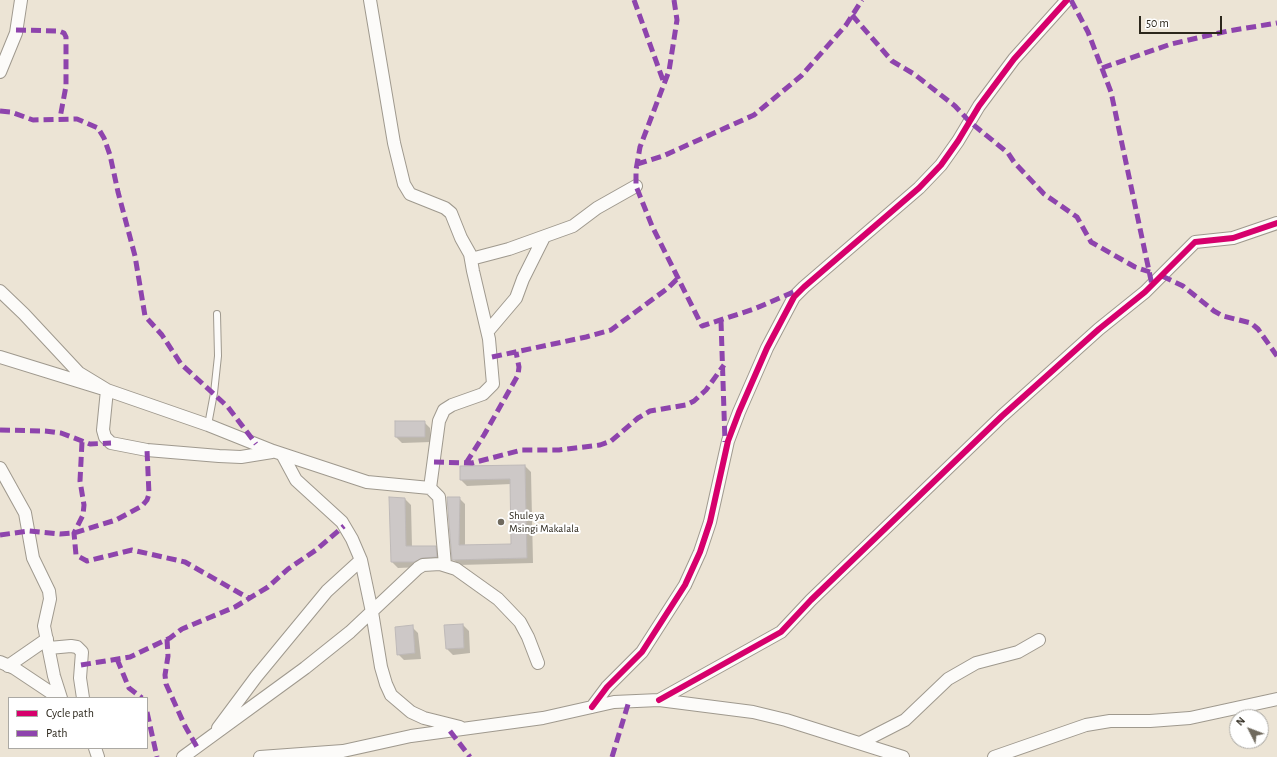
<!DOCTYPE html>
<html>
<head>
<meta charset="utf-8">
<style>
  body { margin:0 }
  #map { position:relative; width:1277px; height:757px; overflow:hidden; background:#ece4d5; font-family:"Alegreya Sans",sans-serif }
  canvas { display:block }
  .legend { position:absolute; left:8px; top:697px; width:140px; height:52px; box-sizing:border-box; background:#fff; border:1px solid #aba9a4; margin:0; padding:5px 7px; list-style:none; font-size:12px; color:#2c271c }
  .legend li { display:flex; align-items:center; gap:8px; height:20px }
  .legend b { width:20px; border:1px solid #aba9a4 }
  .north { position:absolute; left:1229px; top:709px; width:40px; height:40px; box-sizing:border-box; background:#fff; border:1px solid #aba9a4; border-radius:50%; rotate:312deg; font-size:11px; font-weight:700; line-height:16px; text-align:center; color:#2c271c }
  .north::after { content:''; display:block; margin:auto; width:14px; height:18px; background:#6f695d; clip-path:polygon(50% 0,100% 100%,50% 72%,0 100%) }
  .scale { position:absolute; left:1139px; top:16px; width:83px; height:18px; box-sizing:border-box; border:2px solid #2c271c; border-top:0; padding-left:5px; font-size:12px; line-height:14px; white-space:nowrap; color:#2c271c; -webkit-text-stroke:3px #fff; paint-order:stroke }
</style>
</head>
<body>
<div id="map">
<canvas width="1277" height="757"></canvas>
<ul class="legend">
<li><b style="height:5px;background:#d6006c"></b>Cycle path</li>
<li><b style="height:5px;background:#8e44ad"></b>Path</li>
</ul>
<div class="north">N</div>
<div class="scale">50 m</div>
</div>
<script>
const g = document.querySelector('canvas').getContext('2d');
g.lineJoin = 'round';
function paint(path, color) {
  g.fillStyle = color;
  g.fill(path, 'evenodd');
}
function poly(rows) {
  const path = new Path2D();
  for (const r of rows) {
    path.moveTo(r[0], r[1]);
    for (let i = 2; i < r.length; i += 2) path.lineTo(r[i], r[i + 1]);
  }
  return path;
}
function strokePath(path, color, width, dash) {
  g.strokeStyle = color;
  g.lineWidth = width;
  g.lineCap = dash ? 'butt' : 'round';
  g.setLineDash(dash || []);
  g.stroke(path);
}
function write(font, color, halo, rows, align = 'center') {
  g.font = font + ' "Alegreya Sans",sans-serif';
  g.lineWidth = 4;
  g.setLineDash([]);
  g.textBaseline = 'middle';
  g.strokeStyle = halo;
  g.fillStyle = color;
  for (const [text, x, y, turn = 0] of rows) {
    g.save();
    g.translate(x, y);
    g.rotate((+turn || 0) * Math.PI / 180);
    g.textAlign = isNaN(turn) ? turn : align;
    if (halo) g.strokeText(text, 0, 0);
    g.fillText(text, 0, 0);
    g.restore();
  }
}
paint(poly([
  [424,422,430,428,431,442,402,443,396,437],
  [525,466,531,472,533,563,459,565,453,559,459,498,465,504,465,546,512,545,511,484,467,486,461,480,461,467],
  [405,499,411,505,412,547,435,547,441,553,442,562,421,567,398,568,392,562],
  [463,625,469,631,470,653,453,655,447,649],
  [412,627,418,633,421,659,404,660,398,654]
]), '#0003');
const building = poly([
  [395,421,425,421,425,437,395,437,395,421],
  [525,465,527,558,452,560,447,497,460,497,459,545,511,544,510,479,460,480,460,466,525,465],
  [389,497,405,498,406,546,436,546,437,557,422,558,414,562,391,562,389,497],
  [463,624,464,648,446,649,444,625,463,624],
  [413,625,415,653,397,655,395,627,413,625]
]);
paint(building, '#cdc8c7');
strokePath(building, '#beb9b8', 1);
const lane = poly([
  [208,425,214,393,218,356,217,314]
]);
const street = poly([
  [370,0,394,143,404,184,410,194,445,208,451,213,461,238,470,254,473,271,489,339,493,384,483,394,452,405,444,410,439,421,430,488],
  [0,72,16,33,21,0],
  [471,259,509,249,573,226,597,208,636,186],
  [0,291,24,314,79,373,107,390,103,430,105,437,111,443,147,450,219,456,241,457,272,452],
  [488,331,516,298,523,279,544,237],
  [0,357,107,390,208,425,273,451,367,482,430,488,439,497,445,565],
  [282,454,296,480,342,522,352,539,361,560,372,612,381,667,386,684,391,695,411,712,424,718,460,727],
  [0,468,25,513,33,558,49,591,50,599,44,626,54,676,61,698],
  [49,648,71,646,77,647,82,652,80,678,83,698],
  [0,662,14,668,59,698],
  [8,666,47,639],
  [659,700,781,632,811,600,1002,416,1099,329,1145,292,1195,242,1233,238,1277,223],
  [592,707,607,687,642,652,685,585,700,552,710,522,728,441,739,412,767,348,794,297,804,287,919,188,941,165,958,141,979,106,1014,59,1067,0],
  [218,728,256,677,327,591,361,560],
  [860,743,905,720,948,679,976,663,1018,652,1039,640],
  [95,748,98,757],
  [183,757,305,668,350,632,418,568,423,565,440,564,456,569,498,599,520,622,528,637,538,663],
  [260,757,343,751,411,736,543,718,614,702,659,700,753,712,786,720,903,757],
  [994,757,1086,725,1110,721,1150,721,1190,718,1277,699]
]);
strokePath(lane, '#9f998e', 8);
strokePath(street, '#9f998e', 14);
strokePath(lane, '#fcfbf9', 6);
strokePath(street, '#fcfbf9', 12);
strokePath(poly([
  [634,0,664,83],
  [674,0,677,20,669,71,640,147,636,170,636,186,652,226,702,326,754,309,796,291],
  [1071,0,1088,32,1111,92,1152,285],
  [852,15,892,61,914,74,955,106,970,122,1008,153,1014,162,1044,194,1077,217,1091,242,1135,267,1150,272],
  [16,30,59,31,64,33,66,37,66,86,60,118],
  [1102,68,1171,44,1228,31,1277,23],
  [0,111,11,112,33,120,77,119,98,128,104,138,110,155,118,192,135,256,145,316,162,335,181,364,228,407,256,444],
  [637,164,663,156,754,115,801,76,846,25,862,0],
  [1162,276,1183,286,1214,311,1223,316,1251,323,1258,329,1277,356],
  [721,321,725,442],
  [492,357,586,337,611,330,668,288,678,278],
  [0,430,45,431,61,433,90,444,111,443],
  [82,442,80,481,84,505,83,515,74,533,76,555,87,561,132,550,185,562,250,599],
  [434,462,472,463,522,450,559,450,600,445,611,441,638,418,650,411,686,405,694,401,706,390,724,365],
  [466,463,484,435,518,375,519,367,516,352],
  [0,535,29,531,60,534,74,533,116,520,142,506,147,500,149,494,147,450],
  [167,639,168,656,165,675,166,684,185,726,197,747],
  [117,659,129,688,142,698],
  [81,665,130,657,170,638,182,629,235,607,268,587,288,569,316,550,344,526],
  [147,712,157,757],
  [450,731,470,757],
  [612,757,629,701]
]), '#8e44ad', 5, [10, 5]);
strokePath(poly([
  [659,700,781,632,811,600,1002,416,1099,329,1145,292,1195,242,1233,238,1277,223],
  [592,707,607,687,642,652,685,585,700,552,710,522,728,441,739,412,767,348,794,297,804,287,919,188,941,165,958,141,979,106,1014,59,1067,0]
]), '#d6006c', 6);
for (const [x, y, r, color] of [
  [501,522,4,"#6f695d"]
]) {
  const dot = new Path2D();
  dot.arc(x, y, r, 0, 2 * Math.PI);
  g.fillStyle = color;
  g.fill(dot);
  strokePath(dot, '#fff', 1.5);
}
write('11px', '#2c271c', '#fff', [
  ["Shule ya",509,516],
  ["Msingi Makalala",509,529]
], 'left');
</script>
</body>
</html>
